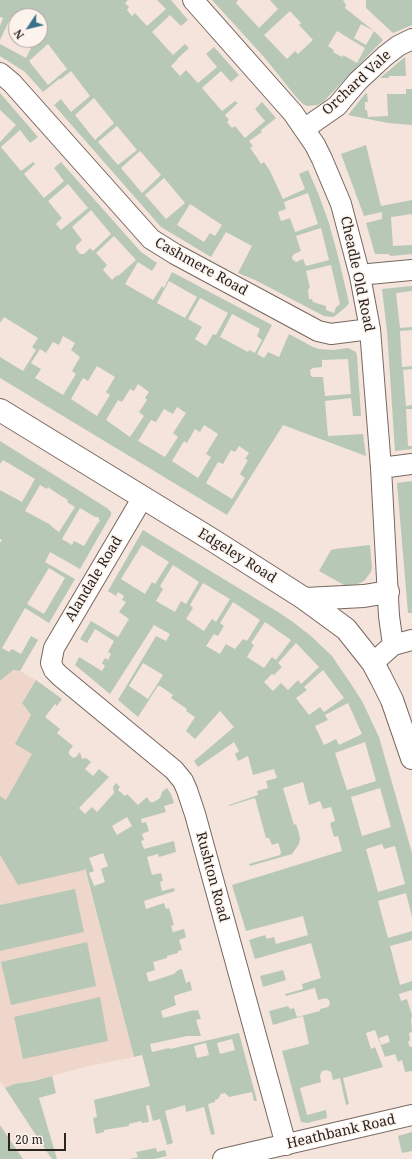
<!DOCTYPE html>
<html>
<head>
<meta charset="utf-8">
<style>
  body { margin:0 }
  #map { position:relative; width:412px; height:1159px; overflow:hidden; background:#f5e4db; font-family:"Noto Serif",serif }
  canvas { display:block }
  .north { position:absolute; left:8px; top:8px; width:40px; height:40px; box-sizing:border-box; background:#fdf3ed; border:1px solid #a9a19c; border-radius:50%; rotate:235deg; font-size:11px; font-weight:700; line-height:16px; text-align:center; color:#2b2522 }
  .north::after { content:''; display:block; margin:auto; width:14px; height:18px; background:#38718b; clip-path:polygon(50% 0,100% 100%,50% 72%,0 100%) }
  .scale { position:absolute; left:8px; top:1133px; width:58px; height:18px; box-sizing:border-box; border:2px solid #2b2522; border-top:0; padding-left:5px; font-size:12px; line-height:14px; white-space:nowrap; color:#2b2522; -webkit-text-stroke:3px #fdf3ed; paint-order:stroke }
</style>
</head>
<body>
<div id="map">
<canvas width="412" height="1159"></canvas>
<div class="north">N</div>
<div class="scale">20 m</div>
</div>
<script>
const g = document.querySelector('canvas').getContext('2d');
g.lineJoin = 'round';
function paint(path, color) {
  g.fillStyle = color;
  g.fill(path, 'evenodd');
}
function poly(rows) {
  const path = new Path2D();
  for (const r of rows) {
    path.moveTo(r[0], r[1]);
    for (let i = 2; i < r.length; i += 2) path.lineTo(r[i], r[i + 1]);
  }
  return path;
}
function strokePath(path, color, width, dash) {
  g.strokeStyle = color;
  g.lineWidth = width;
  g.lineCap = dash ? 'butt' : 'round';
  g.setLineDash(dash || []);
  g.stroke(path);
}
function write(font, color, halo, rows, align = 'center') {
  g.font = font + ' "Noto Serif",serif';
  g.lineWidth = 3;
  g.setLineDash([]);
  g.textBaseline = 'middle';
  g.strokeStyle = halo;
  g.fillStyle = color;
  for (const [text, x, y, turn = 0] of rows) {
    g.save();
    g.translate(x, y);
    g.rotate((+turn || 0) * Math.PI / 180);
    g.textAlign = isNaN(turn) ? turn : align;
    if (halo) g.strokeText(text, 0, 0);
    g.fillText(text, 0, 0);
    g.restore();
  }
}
paint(poly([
  [0,661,13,670,20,671,36,680,22,703,31,715,84,866,134,1057,84,1067,34,1081,14,1084,5,1088,0,1081]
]), '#eed6ca');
paint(poly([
  [0,0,128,0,125,3,129,7,127,10,132,16,135,13,147,26,166,9,157,0,171,0,188,20,181,26,170,15,152,32,173,55,185,44,189,48,177,59,177,60,171,66,180,76,186,70,198,83,217,67,206,54,214,47,239,75,231,82,221,71,202,88,222,111,235,101,238,103,225,115,229,120,227,122,232,128,235,126,245,138,265,121,255,109,262,102,276,118,261,130,262,132,249,141,253,146,250,148,256,156,261,164,264,162,270,171,283,199,305,189,299,174,308,170,318,193,329,223,339,260,349,303,346,307,335,316,332,317,324,316,255,280,238,273,252,246,226,232,211,257,161,227,54,105,61,99,71,112,90,96,71,71,61,79,59,79,43,92,25,72,0,56,0,44,26,58,35,40,40,40,40,16,16,16,16,25,9,21,0,40,0,26,3,18,0,17],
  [48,44,67,69,48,85,29,61],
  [94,98,114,123,95,140,75,115],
  [117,126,137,150,118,165,98,142],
  [140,151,161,175,142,193,121,168],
  [164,178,185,203,166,219,145,195],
  [308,193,318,224,295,232,290,218,281,221,278,212,286,209,284,202],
  [190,204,222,225,215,236,210,233,204,242,177,225],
  [321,228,329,260,306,266,303,259,296,262,293,260,292,257,294,254,301,251,296,236],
  [331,265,340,304,336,307,334,313,326,310,326,306,313,302,312,299,309,299,308,289,310,288,306,271],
  [212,0,238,0,236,3,259,28,278,9,270,0,343,0,346,5,345,8,374,31,383,40,323,102,317,105,307,106,303,104,297,98,264,57],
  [290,11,301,23,299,25,313,40,298,54,295,51,287,59,264,35],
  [361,24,374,31,366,45,354,38],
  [337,31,365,48,357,63,343,55,342,57,333,52,334,50,328,46],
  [366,0,412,0,412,25,393,33,366,8],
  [405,57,406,76,389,76,389,78,380,78],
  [406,89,412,89,412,125,388,123,348,115,365,94,367,93,368,102,365,102,365,110,367,110,368,117,388,116,387,94,406,94],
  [0,93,38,137,30,143,20,130,1,147,21,171,33,162,35,164,24,174,44,198,64,181,54,168,61,162,141,252,157,263,152,271,138,262,125,284,153,300,162,286,164,288,172,272,272,325,257,354,264,358,268,352,279,357,289,334,313,347,319,349,333,350,348,348,356,352,357,356,361,416,353,416,351,398,325,401,328,436,363,434,366,456,283,425,227,515,0,378,0,357,23,371,36,350,32,347,38,338,4,317,0,323,0,142,16,125,0,110],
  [68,184,88,208,61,230,56,224,62,218,48,201],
  [91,210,111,234,93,251,90,248,84,254,80,254,76,249,76,246,82,240,72,227],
  [114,236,136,260,118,276,117,275,112,280,103,270,107,265,96,253],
  [169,281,197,297,185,318,157,303],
  [200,298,228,313,216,335,213,334,206,346,195,339,202,327,188,319],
  [232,314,260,329,257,336,262,340,255,353,249,350,248,352,220,337],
  [63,336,75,343,71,350,80,357,72,371,76,374,63,395,35,378,41,369,31,363,40,349,46,353,53,342,59,345],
  [348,359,351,394,325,396,323,377,313,377,311,376,310,370,313,368,322,367,322,360],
  [97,366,115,377,106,392,110,395,97,416,71,399,83,378,88,381],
  [138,384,149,392,145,398,147,400,139,412,144,416,130,437,106,420,118,400,122,402,130,389,134,391],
  [177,407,186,413,173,433,178,437,165,457,138,441,151,420,156,422,164,409,173,414],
  [204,425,218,434,206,454,211,457,198,478,172,461,184,441,187,443,195,429,200,432],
  [239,446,249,453,245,459,248,460,240,474,245,478,232,499,206,483,218,462,223,464,231,450,235,452],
  [366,145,381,206,412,200,412,214,391,217,393,246,412,245,412,254,391,256,388,254,375,254,366,223,382,219,382,212,364,216,341,154],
  [412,286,412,291,396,293,400,328,412,327,412,330,400,331,402,367,412,366,412,369,403,370,406,406,412,405,412,409,406,409,408,446,412,446,412,449,395,451,387,331,382,289],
  [0,441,107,508,111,512,111,515,80,569,50,552,45,562,75,579,49,623,25,608,2,648,9,652,12,649,21,654,31,636,38,640,20,671,13,670,0,681,0,543,2,540,0,539,0,490,22,502,35,479,3,460,0,464],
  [40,485,47,489,48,487,58,494,68,500,67,502,75,507,59,532,51,526,51,525,25,511],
  [80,508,95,517,98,517,100,521,97,524,84,546,74,541,72,545,62,539],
  [49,568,65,578,44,614,27,604],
  [412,481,412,613,408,613,397,483],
  [143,530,278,612,293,622,311,636,332,656,351,684,362,701,379,737,412,853,412,917,406,893,378,901,388,938,412,931,412,940,390,946,400,985,412,981,412,990,399,994,401,1001,407,999,412,1015,411,1020,412,1032,409,1033,410,1040,408,1042,410,1047,412,1047,412,1071,405,1072,402,1060,398,1062,395,1054,385,1057,375,1030,366,1033,371,1049,375,1047,383,1067,343,1078,349,1104,346,1105,340,1078,333,1080,331,1072,327,1070,322,1071,320,1075,321,1082,300,1088,307,1115,326,1110,327,1118,307,1123,301,1122,282,1051,309,1044,303,1016,273,1025,269,1011,288,1006,290,1009,294,1008,297,1017,320,1011,320,1009,328,1007,330,1004,329,1000,326,998,318,1000,315,988,286,996,285,994,303,989,302,984,321,978,311,943,255,959,249,940,265,935,267,939,274,937,276,944,308,935,303,916,246,931,232,885,342,851,338,836,334,837,330,823,335,821,331,807,323,809,320,801,309,805,303,782,283,788,294,825,296,824,298,830,300,838,299,844,292,854,250,866,249,864,280,855,281,852,279,845,278,843,272,845,269,838,266,838,255,798,229,806,229,805,258,795,257,791,268,788,266,781,277,778,274,769,253,775,248,756,238,761,235,754,239,751,234,742,198,767,194,761,234,727,220,711,195,739,186,731,195,717,186,711,187,709,171,698,173,695,160,686,158,686,138,717,118,700,156,636,166,641,170,634,154,625,110,694,75,665,79,657,102,671,105,666,102,663,105,658,108,660,111,654,108,652,114,641,95,629,87,643,80,639,91,621,118,637,129,619,119,612,126,602,122,600,124,596,118,592,116,596,108,591],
  [142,545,169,562,155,584,152,582,145,594,121,579],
  [173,565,199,582,186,604,181,601,175,612,156,601,163,589,160,586],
  [203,583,230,599,216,622,212,619,204,631,186,619,193,608,190,605],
  [233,602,260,620,247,641,243,639,235,649,226,644,220,654,206,646,214,634,218,636,224,626,220,623],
  [265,622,291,640,276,660,272,657,264,668,247,657,254,645,251,643],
  [296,643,319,667,301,684,298,680,288,690,281,683,273,691,264,682,272,674,274,675,282,667,278,663],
  [143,663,163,675,148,699,129,686],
  [323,670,344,698,324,712,320,707,309,715,296,698,307,690,304,687],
  [348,703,362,734,339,745,336,739,324,745,315,726,328,720,325,715],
  [365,742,376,781,347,790,335,753],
  [380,788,391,827,362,836,351,797],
  [382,844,384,849,395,846,405,884,378,892,366,849],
  [388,1035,390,1042,381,1045,379,1038],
  [370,545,372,567,371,572,364,581,358,584,349,586,344,585,319,571,331,550,335,549],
  [36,680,62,699,57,706,55,704,45,717,60,729,57,733,73,746,69,751,69,754,73,758,76,757,80,752,82,759,86,758,91,762,85,769,93,776,99,769,109,777,79,808,85,814,92,807,97,812,114,793,113,787,116,783,120,787,118,790,125,796,127,794,138,805,147,797,150,802,154,802,160,798,162,792,167,788,171,794,174,803,164,806,166,812,141,819,142,823,146,822,149,831,142,834,144,840,141,841,144,849,174,841,176,852,159,857,158,854,147,857,152,875,161,873,163,881,160,882,162,891,174,888,175,891,144,901,146,909,164,903,166,909,169,908,174,925,171,926,173,932,184,929,186,937,179,940,182,950,178,951,178,953,167,956,167,958,153,962,155,970,146,973,149,982,174,974,178,970,182,969,186,983,190,981,192,990,174,996,176,1005,161,1011,163,1018,194,1010,194,1011,198,1010,201,1019,196,1020,201,1036,187,1036,150,1044,152,1052,169,1048,170,1049,239,1033,257,1101,254,1101,252,1092,229,1097,225,1093,221,1094,218,1099,215,1100,215,1102,208,1104,215,1134,211,1135,204,1107,186,1112,185,1105,165,1111,173,1143,167,1145,160,1119,153,1121,149,1105,146,1106,149,1122,142,1123,141,1121,129,1124,129,1126,104,1130,104,1132,96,1134,93,1118,97,1117,94,1100,150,1086,142,1055,134,1057,85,868,84,870,18,885,0,855,0,796,6,800,32,754,15,744,31,715,22,703],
  [127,817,132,826,117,835,112,826],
  [103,853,108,866,101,869,105,882,94,886,89,873,94,871,89,858],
  [232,1039,235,1050,220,1054,217,1043],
  [206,1043,209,1055,197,1058,194,1046],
  [75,889,84,932,0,951,0,905],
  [87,942,96,986,11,1005,1,962],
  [283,970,286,980,263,987,260,976],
  [100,997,108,1041,23,1059,14,1017],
  [52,1076,56,1093,39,1098,57,1159,52,1159,49,1155,5,1088,14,1084,34,1081],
  [0,1125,23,1159,0,1159],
  [412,1132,412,1151,402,1153,398,1136],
  [156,1148,157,1152,165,1150,167,1156,154,1159,130,1159,138,1157,136,1152]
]), '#b8c8b7');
const street = poly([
  [193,0,293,113,315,145,322,159,341,204,360,276,370,329,381,468,389,616,393,645],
  [0,73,12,83,151,239,175,254,318,331,331,334,370,329],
  [304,129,337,106,358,81,385,56,398,46,412,39],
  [360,276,369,274,412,270],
  [381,468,412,464],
  [143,497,54,648,51,663,54,670,60,676,174,770,183,781,187,790,195,814,286,1145],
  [373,663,393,645,412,640],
  [223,1159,412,1115]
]);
const secondary = poly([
  [0,410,214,541,305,599,346,629,373,663,381,678,392,700,412,758],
  [305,599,364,596,388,592]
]);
strokePath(street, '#776860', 22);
strokePath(secondary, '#776860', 24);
strokePath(street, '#fff', 20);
strokePath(secondary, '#fff', 22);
write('14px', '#2b2522', '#fdf3ed', [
  ["Orchard Vale",357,83,-43],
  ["Cashmere Road",201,267,29],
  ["Cheadle Old Road",357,274,78],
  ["Edgeley Road",237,556,32],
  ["Alandale Road",94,579,-59],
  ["Rushton Road",212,877,75],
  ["Heathbank Road",341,1132,-13]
]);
</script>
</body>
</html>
